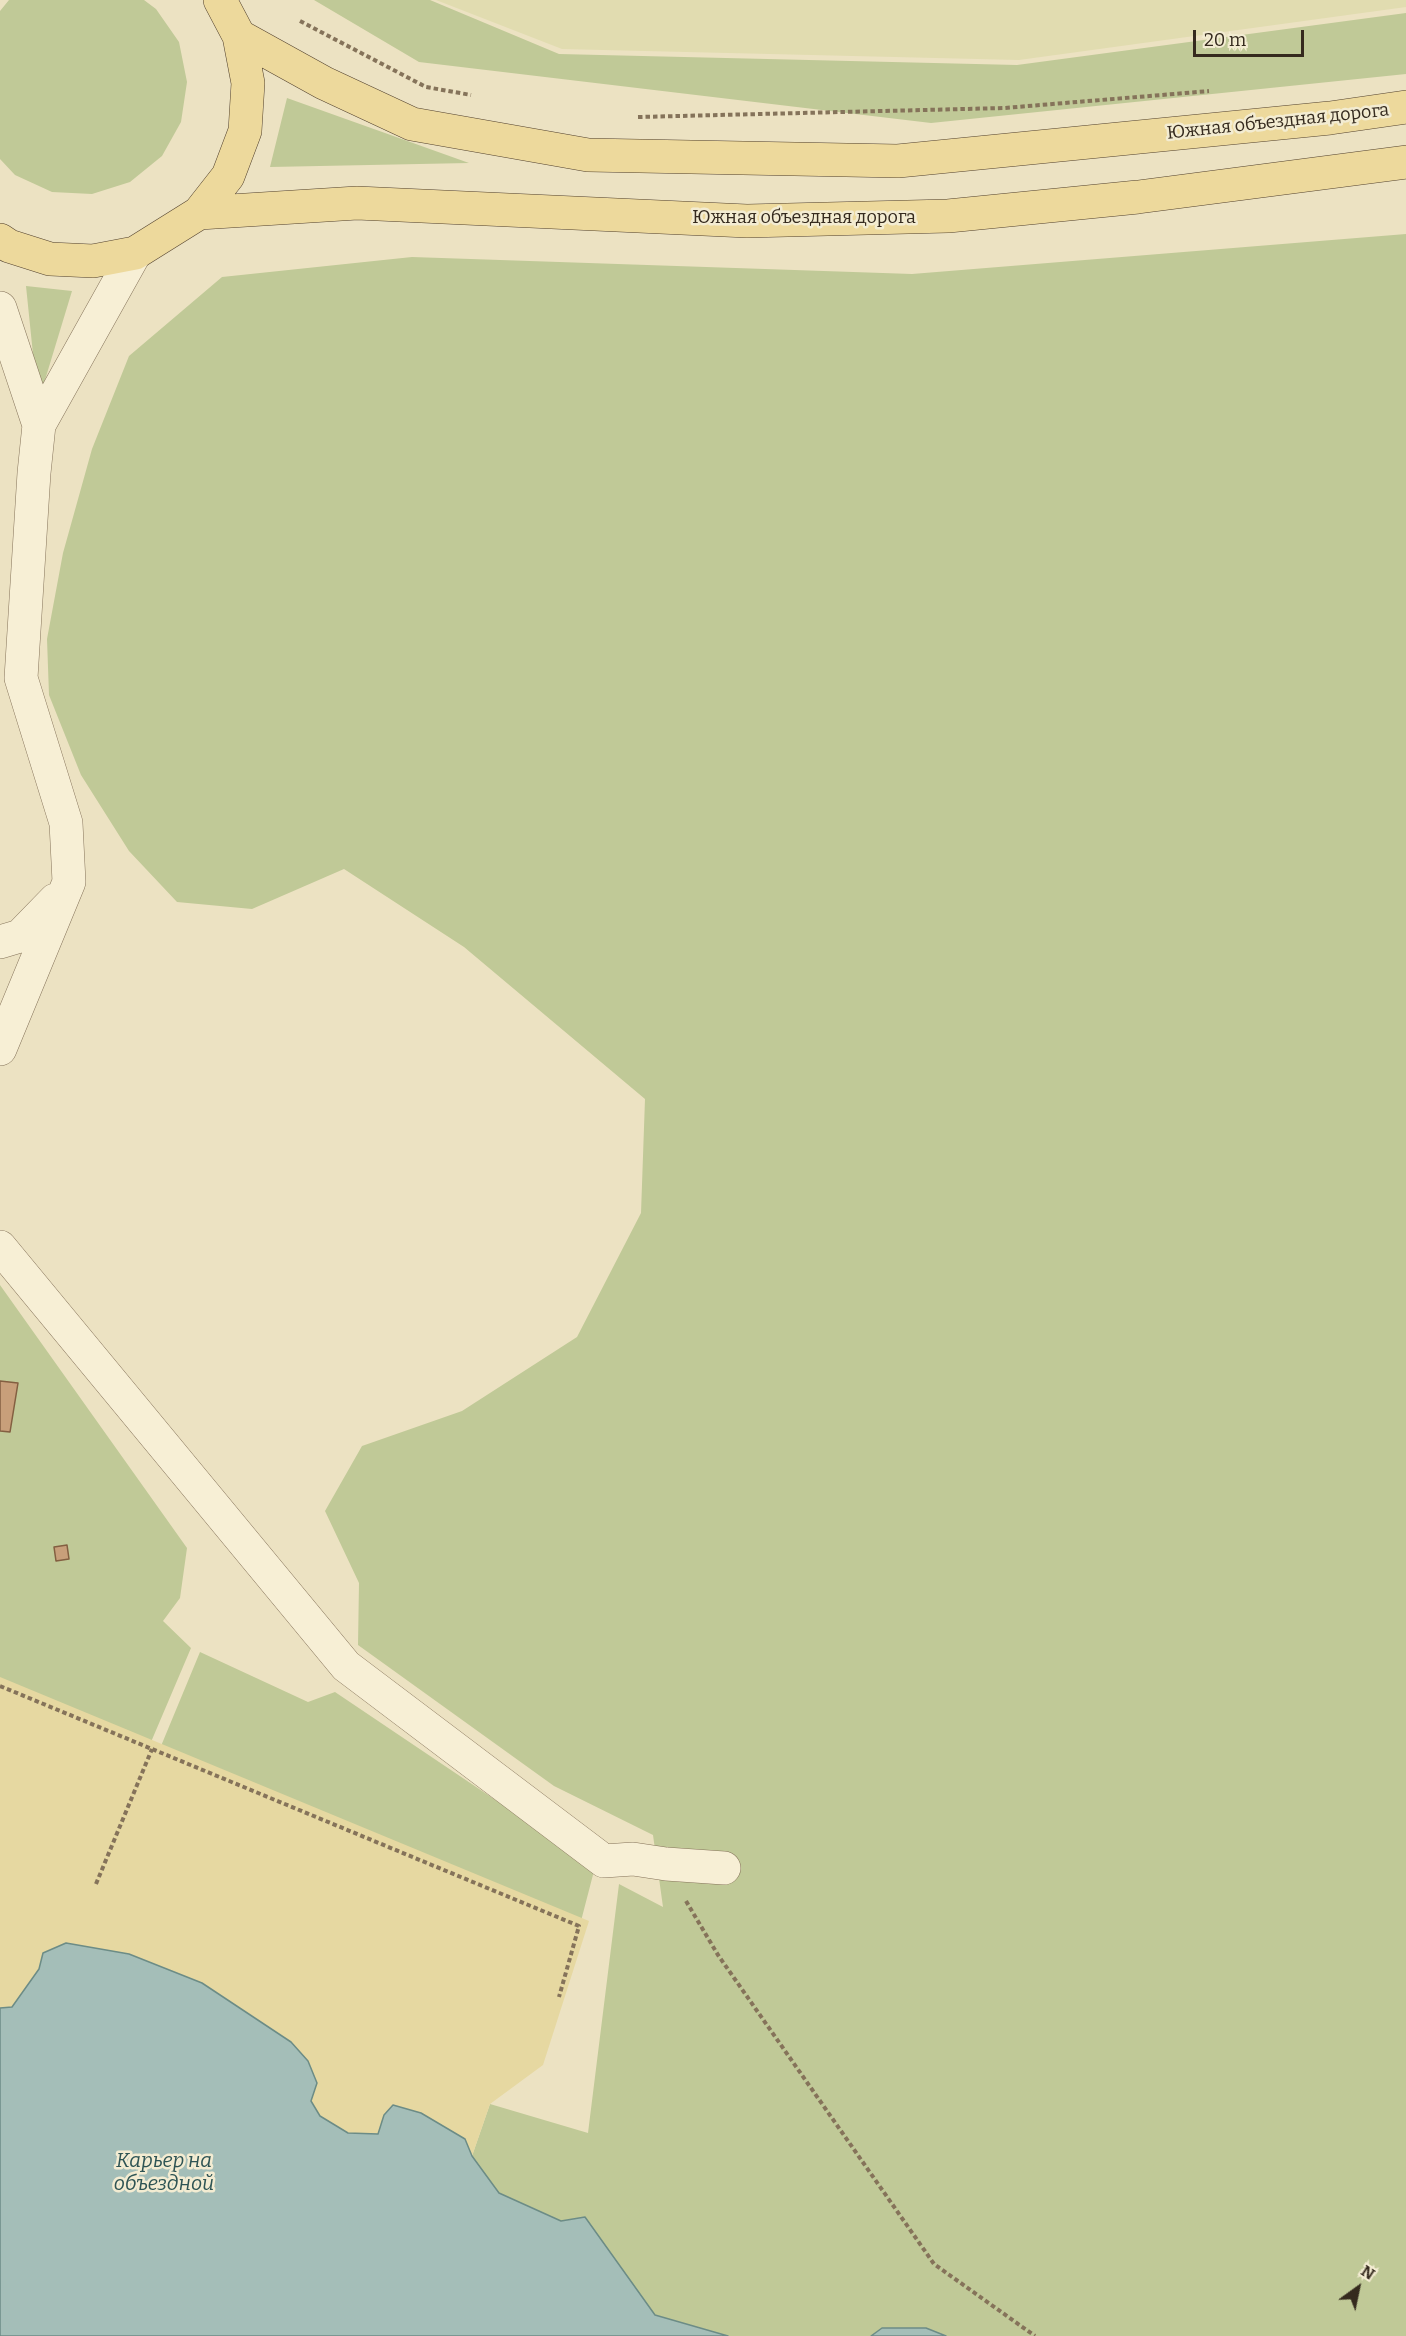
<!DOCTYPE html>
<html>
<head>
<meta charset="utf-8">
<style>
  body { margin:0 }
  #map { position:relative; width:1406px; height:2336px; overflow:hidden; background:#ece2c2; font-family:Bitter,serif }
  canvas { display:block }
  .north { position:absolute; left:1328px; top:2258px; width:60px; height:60px; -webkit-text-stroke:4px #f3ecd2; paint-order:stroke; rotate:33deg; font-size:16px; font-weight:700; line-height:24px; text-align:center; color:#352a1e }
  .north::after { content:''; display:block; margin:auto; width:21px; height:27px; background:#352a1e; clip-path:polygon(50% 0,100% 100%,50% 72%,0 100%) }
  .scale { position:absolute; left:1193px; top:30px; width:111px; height:27px; box-sizing:border-box; border:3px solid #352a1e; border-top:0; padding-left:8px; font-size:18px; line-height:21px; white-space:nowrap; color:#352a1e; -webkit-text-stroke:4px #f3ecd2; paint-order:stroke }
</style>
</head>
<body>
<div id="map">
<canvas width="1406" height="2336"></canvas>
<div class="north">N</div>
<div class="scale">20 m</div>
</div>
<script>
const g = document.querySelector('canvas').getContext('2d');
g.lineJoin = 'round';
function paint(path, color) {
  g.fillStyle = color;
  g.fill(path, 'evenodd');
}
function poly(rows) {
  const path = new Path2D();
  for (const r of rows) {
    path.moveTo(r[0], r[1]);
    for (let i = 2; i < r.length; i += 2) path.lineTo(r[i], r[i + 1]);
  }
  return path;
}
function strokePath(path, color, width, dash) {
  g.strokeStyle = color;
  g.lineWidth = width;
  g.lineCap = dash ? 'butt' : 'round';
  g.setLineDash(dash || []);
  g.stroke(path);
}
function write(font, color, halo, rows, align = 'center') {
  g.font = font + ' Bitter,serif';
  g.lineWidth = 5;
  g.setLineDash([]);
  g.textBaseline = 'middle';
  g.strokeStyle = halo;
  g.fillStyle = color;
  for (const [text, x, y, turn = 0] of rows) {
    g.save();
    g.translate(x, y);
    g.rotate((+turn || 0) * Math.PI / 180);
    g.textAlign = isNaN(turn) ? turn : align;
    if (halo) g.strokeText(text, 0, 0);
    g.fillText(text, 0, 0);
    g.restore();
  }
}
paint(poly([
  [436,0,1406,0,1406,7,1019,60,562,49]
]), '#e1dcb0');
paint(poly([
  [9,0,144,0,156,9,179,42,187,82,181,122,162,156,130,182,92,194,52,192,15,175,0,159,0,11],
  [314,0,430,0,559,54,1017,65,1406,13,1406,74,931,123,419,62],
  [287,98,469,163,270,167],
  [1406,234,1406,2336,946,2336,926,2328,882,2328,871,2336,728,2336,655,2315,585,2217,561,2221,499,2193,472,2156,490,2104,588,2133,619,1884,663,1907,653,1835,554,1786,358,1645,359,1583,325,1511,362,1446,462,1411,577,1337,641,1213,645,1099,464,947,344,869,252,909,177,902,129,851,81,775,49,695,47,639,63,553,92,449,129,356,222,277,412,257,912,274],
  [26,286,72,291,38,403],
  [0,1285,187,1548,180,1598,163,1621,191,1648,151,1742,0,1680],
  [200,1652,308,1702,335,1692,595,1867,581,1921,161,1746]
]), '#c0c997');
paint(poly([
  [0,1677,589,1921,543,2065,490,2104,472,2156,465,2139,384,2115,378,2134,348,2133,320,2116,311,2101,317,2083,308,2062,291,2042,43,1953,39,1969,12,2007,0,2008]
]), '#e6d8a1');
const water = poly([
  [66,1943,129,1954,202,1983,291,2042,308,2061,317,2083,311,2101,320,2116,348,2133,378,2134,384,2115,393,2105,421,2113,465,2139,472,2156,499,2193,561,2221,585,2217,655,2315,728,2336,0,2336,0,2008,12,2007,39,1969,43,1953,66,1943],
  [882,2328,926,2328,946,2336,871,2336,882,2328]
]);
paint(water, '#a4beb8');
strokePath(water, '#6c8c86', 1.5);
const building = poly([
  [0,1381,18,1383,10,1432,0,1431,0,1381],
  [67,1545,69,1559,56,1561,54,1547,67,1545]
]);
paint(building, '#c89f7a');
strokePath(building, '#835f41', 1.5);
const minor = poly([
  [0,308,39,425],
  [0,942,20,936,55,900],
  [0,1049,69,882,66,823,21,678,34,473,39,425,135,253],
  [0,1247,346,1666,604,1861,633,1859,666,1864,724,1868]
]);
const major = poly([
  [239,36,324,83,412,124,588,155,898,161,1330,118,1406,107],
  [199,213,357,203,747,221,948,216,1138,197,1406,162],
  [0,240,9,246,50,259,93,261,135,253,199,213,228,176,245,131,248,83,239,36,220,0]
]);
strokePath(minor, '#85735a', 34);
strokePath(major, '#52412e', 34);
strokePath(poly([
  [300,21,426,87,471,95],
  [638,117,1005,108,1209,91],
  [0,1686,579,1926,559,1997],
  [96,1884,152,1749],
  [686,1901,718,1955,934,2264,1035,2336]
]), '#85735a', 4, [4.5, 3]);
strokePath(minor, '#f7efd5', 33);
strokePath(major, '#edd99c', 33);
write('18px', '#352a1e', '#f3ecd2', [
  ["Южная объездная дорога",1278,122,-6],
  ["Южная объездная дорога",804,218]
]);
write('italic 20px', '#2e5454', '#f3ecd2', [
  ["Карьер на",164,2161],
  ["объездной",164,2184]
]);
</script>
</body>
</html>
